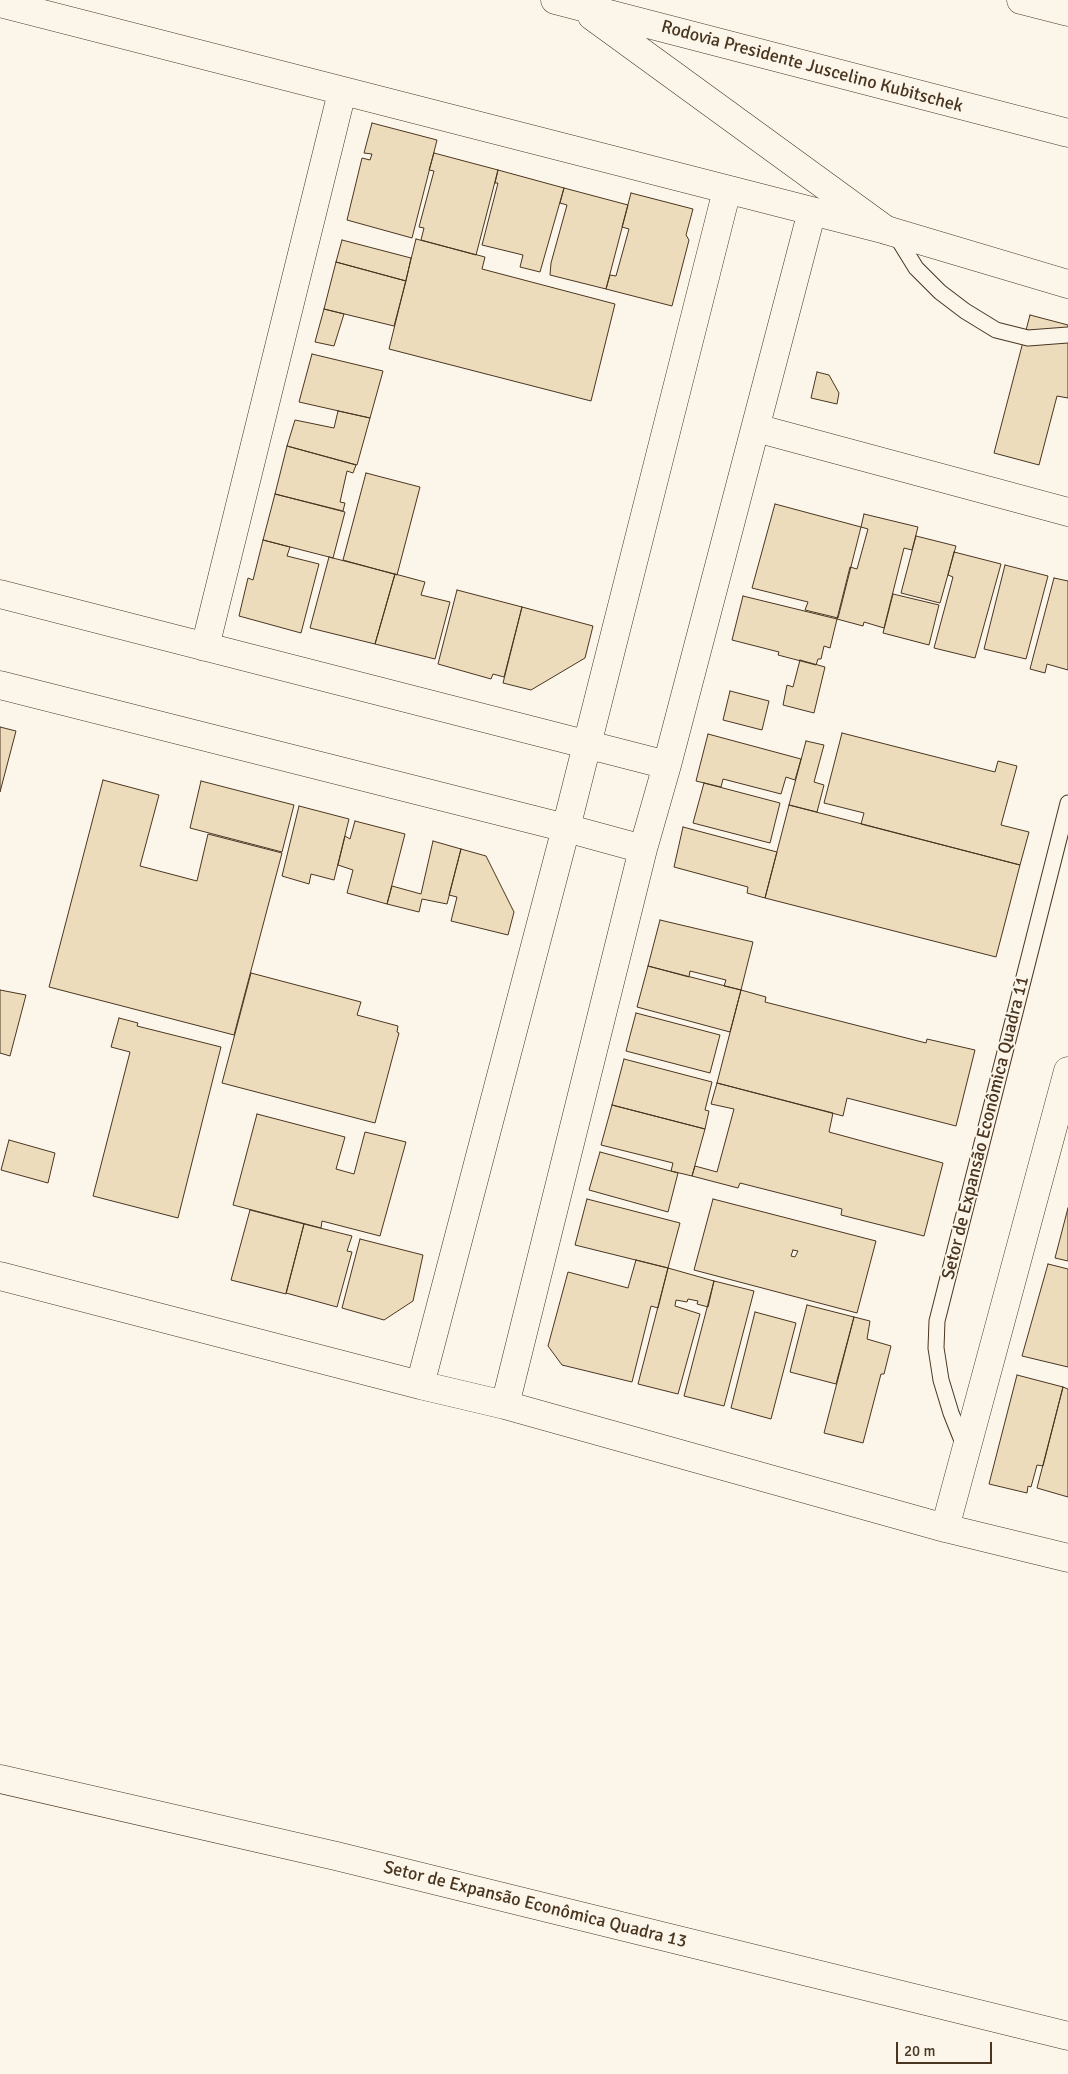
<!DOCTYPE html>
<html>
<head>
<meta charset="utf-8">
<style>
  body { margin:0 }
  #map { position:relative; width:1068px; height:2074px; overflow:hidden; background:#fbf6e9; font-family:Signika,sans-serif }
  canvas { display:block }
  .scale { position:absolute; left:896px; top:2042px; width:96px; height:22px; box-sizing:border-box; border:2px solid #4a3520; border-top:0; padding-left:6px; font-size:15px; line-height:18px; white-space:nowrap; color:#4a3520; -webkit-text-stroke:4px #fbf6e9; paint-order:stroke }
</style>
</head>
<body>
<div id="map">
<canvas width="1068" height="2074"></canvas>
<div class="scale">20 m</div>
</div>
<script>
const g = document.querySelector('canvas').getContext('2d');
g.lineJoin = 'round';
function paint(path, color) {
  g.fillStyle = color;
  g.fill(path, 'evenodd');
}
function poly(rows) {
  const path = new Path2D();
  for (const r of rows) {
    path.moveTo(r[0], r[1]);
    for (let i = 2; i < r.length; i += 2) path.lineTo(r[i], r[i + 1]);
  }
  return path;
}
function strokePath(path, color, width, dash) {
  g.strokeStyle = color;
  g.lineWidth = width;
  g.lineCap = dash ? 'butt' : 'round';
  g.setLineDash(dash || []);
  g.stroke(path);
}
function write(font, color, halo, rows, align = 'center') {
  g.font = font + ' Signika,sans-serif';
  g.lineWidth = 4;
  g.setLineDash([]);
  g.textBaseline = 'middle';
  g.strokeStyle = halo;
  g.fillStyle = color;
  for (const [text, x, y, turn = 0] of rows) {
    g.save();
    g.translate(x, y);
    g.rotate((+turn || 0) * Math.PI / 180);
    g.textAlign = isNaN(turn) ? turn : align;
    if (halo) g.strokeText(text, 0, 0);
    g.fillText(text, 0, 0);
    g.restore();
  }
}
const building = poly([
  [372,123,437,140,412,238,347,220,362,158,370,160,372,154,364,153,372,123],
  [434,153,498,170,476,255,421,240,424,228,419,227,434,171,429,170,434,153],
  [498,170,564,188,540,272,520,267,523,255,482,245,498,183,495,183,498,170],
  [564,188,628,205,606,289,550,275,551,263,567,205,560,203,564,188],
  [631,193,693,209,686,235,689,240,672,306,606,289,610,275,616,276,629,229,622,227,631,193],
  [416,239,485,257,482,269,615,304,591,401,389,349,416,239],
  [342,240,411,258,406,281,336,262,342,240],
  [336,262,406,281,394,326,324,309,336,262],
  [324,309,344,314,334,346,315,342,324,309],
  [1030,315,1068,325,1068,398,1057,396,1039,465,994,453,1030,315],
  [312,354,383,371,370,418,299,402,312,354],
  [817,372,829,375,839,393,837,404,811,398,817,372],
  [338,411,370,418,357,465,287,446,295,420,334,428,338,411],
  [287,446,356,465,353,473,347,471,340,502,345,503,343,511,275,494,287,446],
  [366,473,420,487,397,575,343,560,366,473],
  [275,494,345,512,333,558,263,540,275,494],
  [775,504,861,527,838,618,805,610,808,602,752,588,775,504],
  [864,514,918,527,912,550,904,548,884,628,864,622,863,626,837,619,850,567,857,569,868,529,861,527,864,514],
  [916,536,956,546,940,603,901,593,916,536],
  [263,540,290,547,287,556,319,564,301,633,239,616,248,578,253,580,263,540],
  [954,552,1001,564,975,658,934,648,953,577,948,575,954,552],
  [329,557,395,574,375,644,310,628,329,557],
  [1005,565,1048,576,1026,659,984,649,1005,565],
  [395,574,425,582,421,595,450,602,435,659,375,644,395,574],
  [1054,578,1068,581,1068,670,1047,664,1045,673,1030,669,1054,578],
  [457,590,522,607,504,677,493,674,491,679,438,664,457,590],
  [893,594,939,605,929,645,883,633,893,594],
  [743,596,837,619,830,648,824,646,821,659,818,659,816,665,778,655,779,652,732,640,743,596],
  [522,607,593,626,585,658,531,690,503,683,522,607],
  [800,660,825,667,814,713,783,705,787,685,793,687,800,660],
  [730,691,769,701,762,730,723,720,730,691],
  [0,727,16,731,0,792,0,727],
  [842,733,995,772,998,761,1017,766,1001,825,1029,832,1020,865,861,824,864,813,824,803,842,733],
  [708,734,801,759,795,780,786,777,781,794,723,779,721,787,696,781,708,734],
  [806,741,824,745,814,782,824,785,817,812,789,805,806,741],
  [103,780,159,795,140,866,197,881,208,834,282,853,234,1035,49,987,103,780],
  [201,781,294,805,282,852,190,828,201,781],
  [704,783,780,803,770,843,693,823,704,783],
  [789,805,1020,865,996,957,765,898,789,805],
  [299,806,349,819,334,880,311,874,309,884,282,876,299,806],
  [355,821,405,834,387,904,347,893,353,870,338,865,345,836,350,839,355,821],
  [683,827,777,852,765,898,747,893,748,887,674,867,683,827],
  [433,841,461,849,447,904,422,899,419,912,387,904,392,886,421,894,433,841],
  [461,849,486,856,514,912,508,935,451,921,457,897,449,895,461,849],
  [660,920,753,942,741,990,724,986,726,980,690,971,689,977,648,966,660,920],
  [648,966,741,990,730,1032,637,1007,648,966],
  [251,973,361,1002,357,1015,398,1026,397,1032,399,1033,375,1123,222,1083,251,973],
  [0,990,26,995,10,1056,0,1053,0,990],
  [741,990,766,997,765,1002,926,1043,927,1039,975,1050,956,1126,847,1098,843,1116,717,1083,741,990],
  [636,1013,720,1035,710,1073,626,1051,636,1013],
  [119,1018,138,1023,137,1026,221,1047,178,1218,93,1196,130,1052,111,1047,119,1018],
  [624,1059,712,1082,705,1110,709,1111,705,1129,612,1105,624,1059],
  [717,1083,833,1113,829,1132,943,1163,924,1236,841,1215,842,1209,740,1183,738,1188,692,1176,695,1166,717,1172,734,1109,711,1104,717,1083],
  [612,1105,705,1129,692,1176,671,1171,673,1163,601,1145,612,1105],
  [257,1114,345,1137,336,1169,354,1174,365,1132,406,1142,380,1236,322,1221,321,1228,233,1205,257,1114],
  [9,1140,55,1153,48,1183,1,1170,9,1140],
  [600,1152,678,1173,668,1212,589,1190,600,1152],
  [587,1199,680,1223,668,1268,575,1245,587,1199],
  [713,1199,876,1241,857,1313,694,1270,713,1199],
  [793,1250,798,1251,795,1257,791,1256,793,1250],
  [1068,1208,1068,1261,1055,1258,1068,1208],
  [250,1210,304,1224,286,1294,231,1280,250,1210],
  [304,1224,352,1236,347,1251,352,1252,337,1307,286,1293,304,1224],
  [360,1239,423,1255,413,1301,384,1320,342,1308,360,1239],
  [636,1260,668,1268,658,1308,651,1306,632,1382,562,1365,548,1346,568,1272,628,1288,636,1260],
  [1048,1264,1068,1269,1068,1367,1022,1356,1048,1264],
  [668,1268,714,1281,708,1307,697,1304,698,1301,688,1299,687,1302,676,1300,675,1306,700,1314,678,1394,638,1384,668,1268],
  [714,1281,754,1291,724,1406,684,1396,714,1281],
  [807,1305,854,1317,836,1384,790,1372,807,1305],
  [755,1312,796,1323,771,1419,731,1408,755,1312],
  [854,1317,870,1321,867,1339,891,1346,884,1374,881,1374,863,1443,824,1433,854,1317],
  [1017,1375,1063,1387,1043,1466,1037,1465,1031,1487,1028,1486,1027,1493,989,1484,1017,1375],
  [1063,1387,1068,1389,1068,1497,1037,1488,1063,1387]
]);
paint(building, '#ecdcbc');
strokePath(building, '#4a3520', 1);
const lane = poly([
  [895,234,916,268,940,292,965,311,996,330,1028,338,1068,335],
  [965,1448,951,1413,941,1380,936,1348,937,1321,1068,803]
]);
const street = poly([
  [0,3,886,230,1068,284],
  [756,428,1068,512],
  [0,594,667,765],
  [205,647,342,92],
  [0,685,566,828,643,849],
  [0,1276,420,1385,505,1405,945,1528,1068,1558],
  [420,1385,566,828,727,190],
  [505,1405,643,849,667,765,812,211],
  [945,1528,1068,1071],
  [0,1779,336,1856,1068,2036]
]);
const highway = poly([
  [555,0,1068,133],
  [1021,0,1068,12],
  [592,16,886,230]
]);
strokePath(lane, '#4a3520', 17);
strokePath(street, '#4a3520', 29);
strokePath(highway, '#4a3520', 29);
strokePath(lane, '#fbf6e9', 15);
strokePath(street, '#fbf6e9', 28);
strokePath(highway, '#fbf6e9', 28);
write('18px', '#4a3520', '#fbf6e9', [
  ["Rodovia Presidente Juscelino Kubitschek",812,67,15],
  ["Setor de Expansão Econômica Quadra 11",986,1128,-76],
  ["Setor de Expansão Econômica Quadra 13",535,1905,14]
]);
</script>
</body>
</html>
